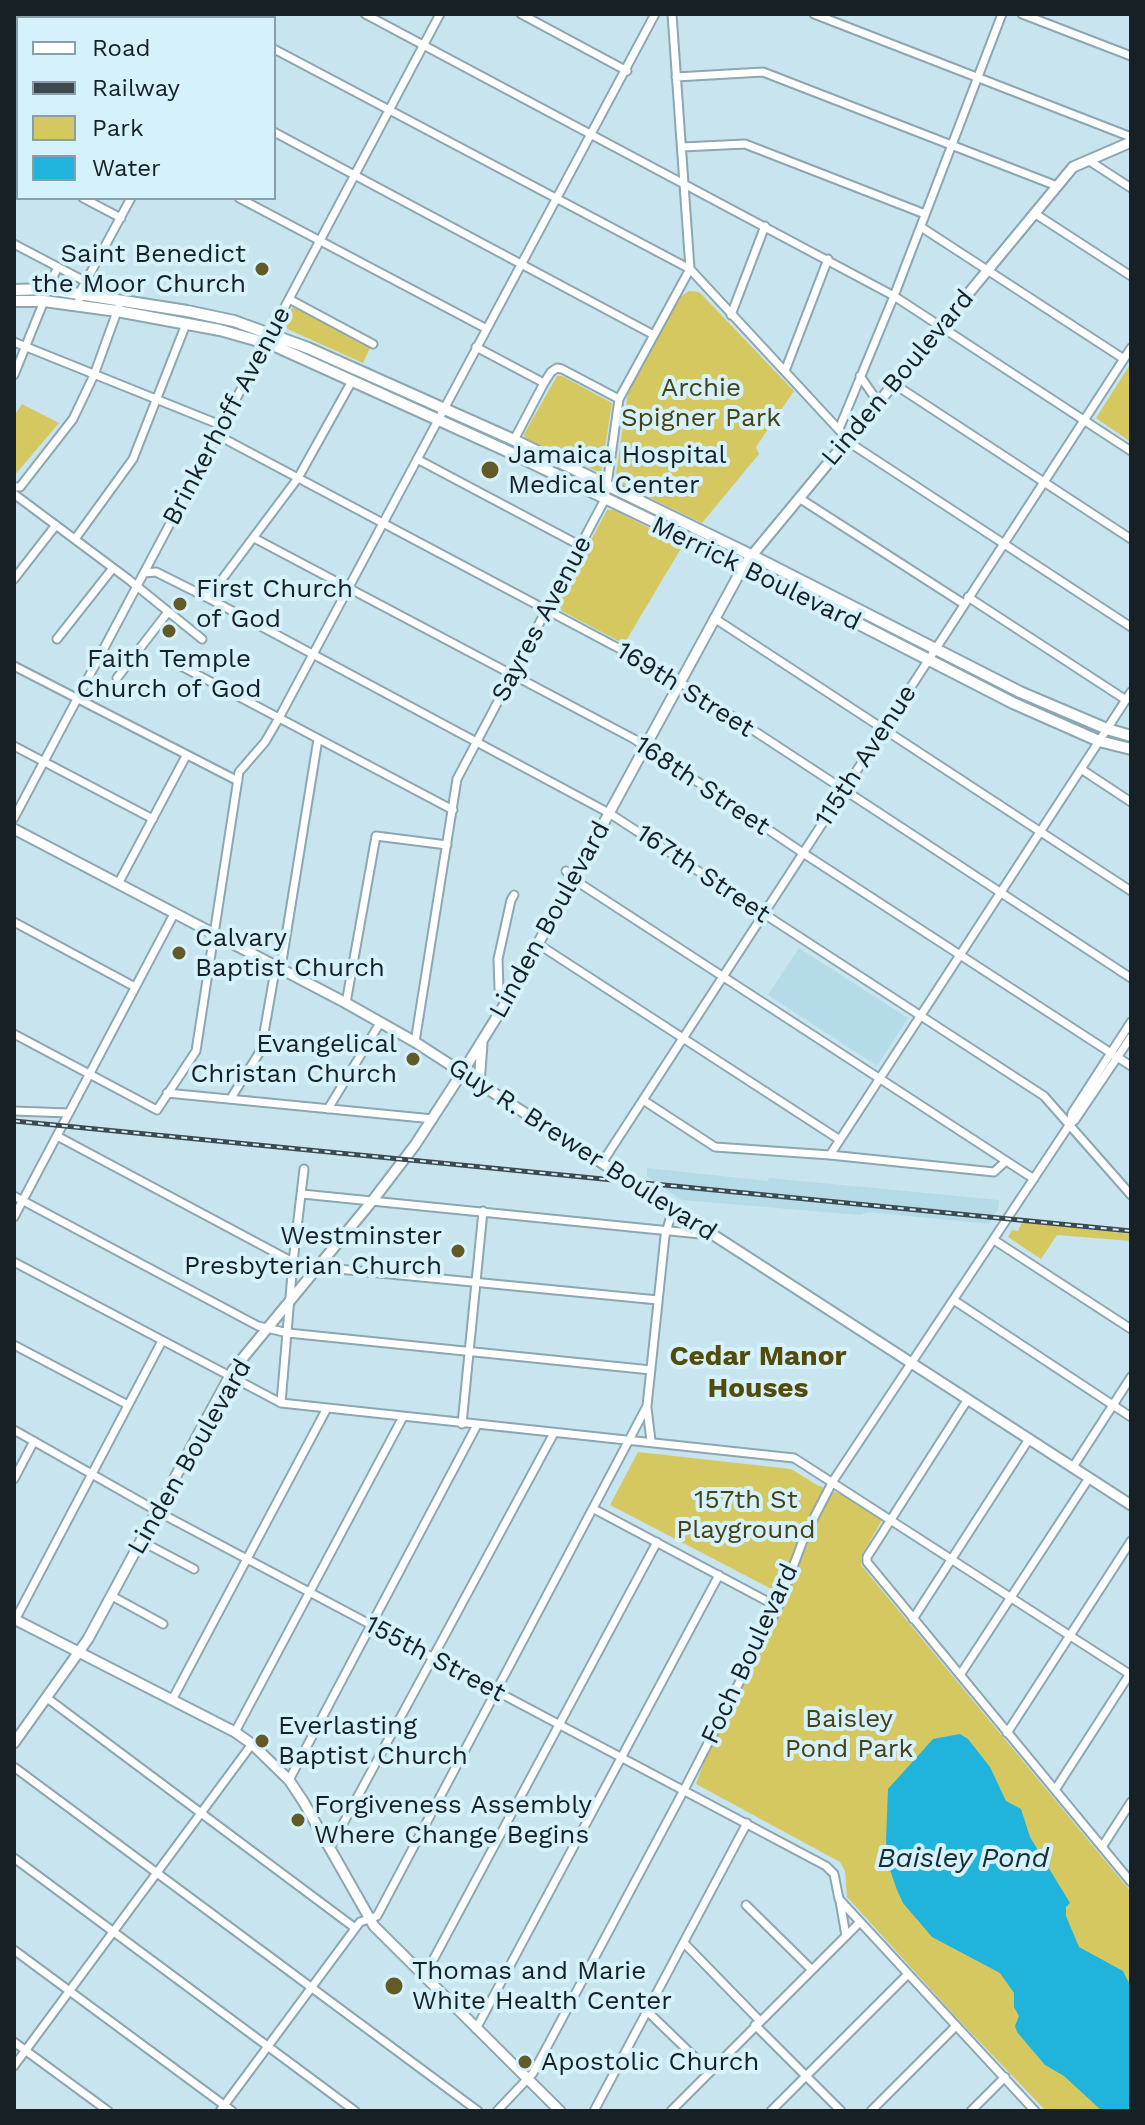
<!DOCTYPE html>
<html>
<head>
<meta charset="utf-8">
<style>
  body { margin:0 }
  #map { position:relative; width:1145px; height:2125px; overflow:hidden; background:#c8e4ef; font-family:"Work Sans",sans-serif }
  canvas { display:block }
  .frame { position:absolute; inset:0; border:16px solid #172125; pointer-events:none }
  .legend { position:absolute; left:16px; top:16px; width:260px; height:184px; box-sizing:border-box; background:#d5f1fc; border:2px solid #899ea6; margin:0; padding:10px 14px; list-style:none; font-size:24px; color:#172125 }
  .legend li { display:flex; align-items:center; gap:16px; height:40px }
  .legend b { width:40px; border:2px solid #899ea6 }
</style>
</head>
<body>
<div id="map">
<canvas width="1145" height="2125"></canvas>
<div class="frame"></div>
<ul class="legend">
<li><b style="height:10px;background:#fff"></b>Road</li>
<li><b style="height:10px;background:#3c494f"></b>Railway</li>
<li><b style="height:22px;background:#d6c860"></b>Park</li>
<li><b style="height:22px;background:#20b3dc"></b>Water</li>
</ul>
</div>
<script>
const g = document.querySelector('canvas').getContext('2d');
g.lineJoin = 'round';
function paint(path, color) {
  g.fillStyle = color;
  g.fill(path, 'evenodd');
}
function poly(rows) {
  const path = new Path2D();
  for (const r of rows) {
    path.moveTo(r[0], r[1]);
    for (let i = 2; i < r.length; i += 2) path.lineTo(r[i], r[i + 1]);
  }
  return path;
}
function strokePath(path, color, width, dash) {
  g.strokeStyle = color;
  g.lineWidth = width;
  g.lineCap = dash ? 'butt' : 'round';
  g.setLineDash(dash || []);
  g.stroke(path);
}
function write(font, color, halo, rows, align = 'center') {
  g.font = font + ' "Work Sans",sans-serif';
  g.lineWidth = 8;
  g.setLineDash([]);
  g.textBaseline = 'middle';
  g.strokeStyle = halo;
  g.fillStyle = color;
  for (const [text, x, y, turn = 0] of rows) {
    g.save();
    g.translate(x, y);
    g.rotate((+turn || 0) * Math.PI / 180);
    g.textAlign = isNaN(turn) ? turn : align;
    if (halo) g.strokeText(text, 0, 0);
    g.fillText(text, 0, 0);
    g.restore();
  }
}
paint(poly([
  [799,948,908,1018,877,1066,768,995],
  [647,1168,768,1181,769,1178,999,1200,998,1209,989,1224,868,1212,860,1215,682,1200,647,1176]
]), '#b5dae8');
paint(poly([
  [689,291,699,292,706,299,794,391,756,447,759,454,702,523,615,481,628,392,679,298],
  [292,308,299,309,370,348,363,363,283,327],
  [1131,363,1131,442,1096,418],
  [557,376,562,376,612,403,601,473,525,438,524,434],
  [22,404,59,423,14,476,14,416],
  [607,510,614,510,683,545,624,644,562,611,558,603],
  [1022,1222,1131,1234,1131,1241,1057,1235,1041,1259,1008,1237,1012,1230,1018,1231],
  [638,1452,791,1469,817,1485,843,1495,882,1520,861,1557,861,1565,1131,1892,1131,2111,1046,2111,955,2016,847,1897,845,1871,840,1862,696,1784,710,1745,787,1597,610,1505]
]), '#d6c860');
paint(poly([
  [960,1734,968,1739,990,1767,1006,1801,1021,1809,1030,1837,1070,1903,1066,1907,1066,1916,1079,1947,1123,1971,1131,1987,1131,2111,1102,2111,1064,2076,1045,2065,1017,2032,1015,2026,1019,2016,1014,2007,1014,1993,1000,1973,932,1937,903,1903,897,1890,890,1870,886,1841,888,1789,933,1739]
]), '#20b3dc');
const street = poly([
  [50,14,57,18],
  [209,14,216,18],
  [365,14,894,296,1131,451],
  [521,14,627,71],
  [814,14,1131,137],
  [1022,14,1131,56],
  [225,18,227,14],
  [274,49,690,269,853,445,1131,627],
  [14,74,18,68],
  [676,77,763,72,1057,186],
  [14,81,18,83],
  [274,132,652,334],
  [682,147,745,144,925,214],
  [1088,160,1131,188],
  [14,162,18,164],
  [83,198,121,218],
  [239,198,485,328],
  [1034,213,1131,276],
  [921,227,1124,359],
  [14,244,94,286,106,293,106,297],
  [47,289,58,267],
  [289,299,373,344],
  [79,306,79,294,131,198],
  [731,315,765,226],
  [14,342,223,426],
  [476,347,544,383,551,372,557,368,562,369,619,399],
  [785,371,828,259],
  [14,375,44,301],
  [860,376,878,402],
  [894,384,1131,539],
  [839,429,894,296,1002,14],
  [219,436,669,675,1131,978],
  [514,440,544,383],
  [417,459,581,546],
  [14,487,20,487,73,419,94,375,119,306],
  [14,494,128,579,202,639],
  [799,498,964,604],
  [254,538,634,739,803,853,1131,1066],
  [75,539,133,459,186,324],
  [144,573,156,572,208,598,609,813,1044,1096,1131,1195],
  [14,579,56,525],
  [968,597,1126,700],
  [208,598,298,478,352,381],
  [714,618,1131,891],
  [57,639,113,568],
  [179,665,453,810],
  [14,666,238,781],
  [117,678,168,612],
  [14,746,153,819],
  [1081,769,1131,802],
  [14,818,440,14],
  [566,871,573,879,1034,1179],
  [118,884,186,756],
  [14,922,135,987],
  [538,944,840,1140],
  [508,999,499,989,498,959,511,900,514,895],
  [346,1003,376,836,447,845],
  [14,1034,157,1110,196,1051,239,772,265,742,279,718,655,14],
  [415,1042,457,779,605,499,619,399,690,269,672,14],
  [167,1093,433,1119],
  [231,1098,261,1050,274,976,282,961,318,739],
  [643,1100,715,1147,830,1155,994,1172,1006,1161],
  [328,1109,380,1023],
  [14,1111,69,1113],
  [1070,1124,1072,1113,1131,1022],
  [57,1136,293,1262,328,1268,658,1300],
  [830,1155,1131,692],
  [602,1163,1131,348],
  [302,1194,710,1235],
  [14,1196,258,1326,288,1333,651,1370],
  [14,1217,174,914],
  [994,1240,1131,1329],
  [14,1262,281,1403,794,1458,1131,1675],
  [955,1301,1131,1417],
  [14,1345,128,1405],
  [968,1399,867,1557,867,1562,1131,1882],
  [281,1403,293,1262,304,1169],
  [647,1408,651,1441],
  [462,1424,483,1211],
  [14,1430,164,1515,826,1866,834,1874,839,1899,1035,2111],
  [1073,1467,1131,1377],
  [14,1479,34,1441],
  [594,1509,778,1607],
  [141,1541,194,1569],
  [112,1596,163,1624],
  [913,1619,1029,1439],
  [15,1620,162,1341],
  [960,1675,1089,1478],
  [47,1698,355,1928],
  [172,1700,326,1410],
  [235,1732,403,1417],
  [1007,1733,1131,1541],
  [14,1767,478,2111],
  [289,1780,477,1425],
  [1055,1790,1131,1672],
  [331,1846,554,1433],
  [1102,1847,1131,1802],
  [14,1858,355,2111],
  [840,1901,846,1936],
  [746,1905,812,1970],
  [684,1943,759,2020],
  [14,1950,232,2111],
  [424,1977,657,1542],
  [647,2011,710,2072],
  [755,2025,841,2111],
  [476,2029,719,1575],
  [14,2042,108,2111],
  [14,2066,252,1744],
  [220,2111,360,1922,377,1916,647,1406,665,1236,673,1209],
  [497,2111,533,2073,684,1790,778,1607,805,1535,833,1481,1070,1124,1075,1120,1131,1037],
  [594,2111,747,1823],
  [671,2111,860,1922],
  [771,2111,908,1974],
  [871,2111,956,2026],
  [971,2111,1005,2077]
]);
const secondary = poly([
  [14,829,346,1003,415,1042,1131,1505],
  [479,1084,482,1044],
  [14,1619,235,1732,252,1744,289,1780,303,1801,374,1926,560,2111],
  [14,1743,88,1639,233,1370,373,1200,415,1145,467,1065,508,999,744,565,1073,167,1131,142]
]);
const primary = poly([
  [14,290,47,289,187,311,234,321,308,348,514,440,751,555,1020,692,1107,729,1131,736],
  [14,301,44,301,117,311,220,330,273,345,505,450,744,565,1013,703,1099,741,1131,749]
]);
strokePath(street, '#8ca7b1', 11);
strokePath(secondary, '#8ca7b1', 13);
strokePath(primary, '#8ca7b1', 14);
strokePath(street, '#fff', 7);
strokePath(secondary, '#fff', 9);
strokePath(primary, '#fff', 10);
const rail = poly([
  [14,1121,1131,1231]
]);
strokePath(rail, '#3c494f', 5);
strokePath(rail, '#d5f1fc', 2, [6]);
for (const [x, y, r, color] of [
  [262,269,8,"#625b27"],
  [490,470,10,"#625b27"],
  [180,604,8,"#625b27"],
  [169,631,8,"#625b27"],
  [179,953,8,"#625b27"],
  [413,1059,8,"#625b27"],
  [458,1251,8,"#625b27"],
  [262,1741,8,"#625b27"],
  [298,1820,8,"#625b27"],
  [394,1986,10,"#625b27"],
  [525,2062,8,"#625b27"]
]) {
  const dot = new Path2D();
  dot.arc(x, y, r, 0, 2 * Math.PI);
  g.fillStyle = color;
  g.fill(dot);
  strokePath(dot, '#d5f1fc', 3);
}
write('26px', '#172125', '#d5f1fc', [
  ["Saint Benedict",246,254,"right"],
  ["the Moor Church",246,284,"right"],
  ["Jamaica Hospital",508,455],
  ["Medical Center",508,485],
  ["First Church",196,589],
  ["of God",196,619],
  ["Faith Temple",169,659,"center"],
  ["Church of God",169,689,"center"],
  ["Calvary",195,938],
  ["Baptist Church",195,968],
  ["Evangelical",397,1044,"right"],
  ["Christan Church",397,1074,"right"],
  ["Westminster",442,1236,"right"],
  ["Presbyterian Church",442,1266,"right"],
  ["Everlasting",278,1726],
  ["Baptist Church",278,1756],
  ["Forgiveness Assembly",314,1805],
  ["Where Change Begins",314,1835],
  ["Thomas and Marie",412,1971],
  ["White Health Center",412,2001],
  ["Apostolic Church",541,2062]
], 'left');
write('26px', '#172125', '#d5f1fc', [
  ["Linden Boulevard",898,378,-50],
  ["Brinkerhoff Avenue",227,416,-62],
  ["Merrick Boulevard",756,574,26],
  ["Sayres Avenue",542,619,-62],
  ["169th Street",685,690,32],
  ["115th Avenue",866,756,-57],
  ["168th Street",702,786,34],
  ["167th Street",703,874,34],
  ["Linden Boulevard",550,920,-61],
  ["Guy R. Brewer Boulevard",582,1150,33],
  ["Linden Boulevard",190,1457,-60],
  ["Foch Boulevard",750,1654,-65],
  ["155th Street",435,1659,28]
]);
write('26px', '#474115', '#d5f1fc', [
  ["Archie",701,388],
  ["Spigner Park",701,418],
  ["157th St",746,1500],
  ["Playground",746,1530],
  ["Baisley",849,1719],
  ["Pond Park",849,1749]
]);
write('bold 28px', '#534b0a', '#d5f1fc', [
  ["Cedar Manor",758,1357],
  ["Houses",758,1389]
]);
write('italic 28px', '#172d35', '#d5f1fc', [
  ["Baisley Pond",963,1859]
]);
</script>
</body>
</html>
